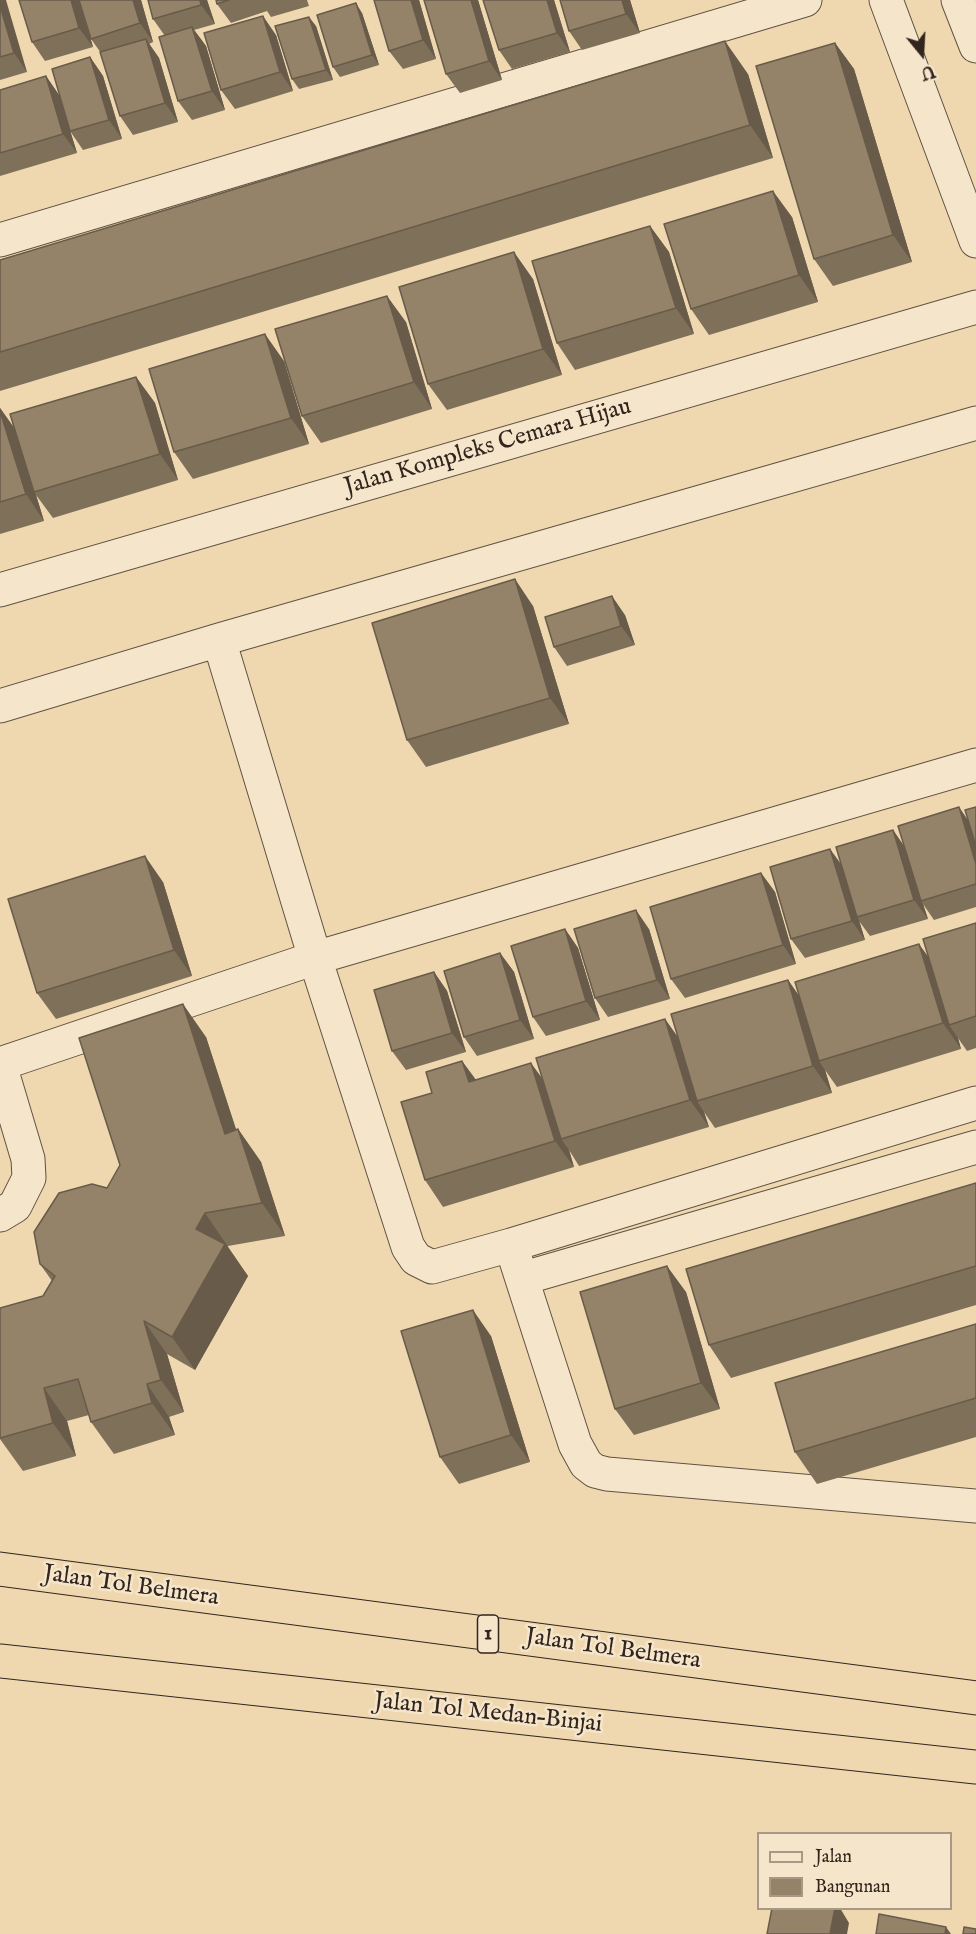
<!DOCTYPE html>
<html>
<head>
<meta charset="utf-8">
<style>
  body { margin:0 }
  #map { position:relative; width:976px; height:1934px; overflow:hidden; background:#efd8af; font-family:"IM FELL English",serif }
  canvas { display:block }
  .legend { position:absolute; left:757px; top:1832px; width:195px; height:78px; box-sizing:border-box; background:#f5e6cb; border:2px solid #a79985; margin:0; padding:8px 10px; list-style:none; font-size:18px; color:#31251d }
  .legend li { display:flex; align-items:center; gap:12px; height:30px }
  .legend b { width:30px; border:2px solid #a79985 }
  .north { position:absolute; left:892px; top:24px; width:60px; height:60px; -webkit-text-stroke:4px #f5e6cb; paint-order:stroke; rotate:162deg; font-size:16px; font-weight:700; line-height:24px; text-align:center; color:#31251d }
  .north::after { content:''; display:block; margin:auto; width:21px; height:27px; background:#31251d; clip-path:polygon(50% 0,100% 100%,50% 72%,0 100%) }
</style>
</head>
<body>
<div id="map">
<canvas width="976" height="1934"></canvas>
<ul class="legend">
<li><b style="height:8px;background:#f5e6cb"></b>Jalan</li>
<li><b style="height:16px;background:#948269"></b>Bangunan</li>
</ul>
<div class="north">U</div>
</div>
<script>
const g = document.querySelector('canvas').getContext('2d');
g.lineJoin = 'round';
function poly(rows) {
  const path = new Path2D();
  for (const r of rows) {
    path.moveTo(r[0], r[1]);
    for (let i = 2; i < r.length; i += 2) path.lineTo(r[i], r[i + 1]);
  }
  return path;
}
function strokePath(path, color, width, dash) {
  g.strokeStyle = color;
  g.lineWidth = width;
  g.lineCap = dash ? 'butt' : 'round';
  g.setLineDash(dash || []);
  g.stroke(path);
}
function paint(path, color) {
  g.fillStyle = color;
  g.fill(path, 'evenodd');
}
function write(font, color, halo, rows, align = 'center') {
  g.font = font + ' "IM FELL English",serif';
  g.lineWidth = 5;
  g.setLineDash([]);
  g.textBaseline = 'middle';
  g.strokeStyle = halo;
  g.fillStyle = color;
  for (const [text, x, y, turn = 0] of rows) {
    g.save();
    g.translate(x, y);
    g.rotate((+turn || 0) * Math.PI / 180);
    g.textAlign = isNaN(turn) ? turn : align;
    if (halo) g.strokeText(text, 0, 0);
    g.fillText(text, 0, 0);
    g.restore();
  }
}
const minor = poly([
  [886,0,976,241],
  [958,0,976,46],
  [0,240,805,0],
  [0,590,976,307],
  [219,640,315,958,408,1247,416,1259,432,1267,511,1245,575,1444,586,1464,595,1471,607,1474,976,1506],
  [0,706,219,640,976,423],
  [0,1064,315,958,976,765],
  [0,1065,28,1159,29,1178,15,1206,0,1215],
  [511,1245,976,1103],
  [524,1278,976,1147]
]);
const highway = poly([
  [0,1569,976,1698],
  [0,1661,976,1767]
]);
strokePath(minor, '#605242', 35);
strokePath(highway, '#31251d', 35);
strokePath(minor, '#f5e6cb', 33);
strokePath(highway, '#efd8af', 33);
paint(poly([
  [0,0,27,72,0,80],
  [79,0,141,0,153,42,149,44,159,58,178,122,133,135,120,116,101,53,91,39],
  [79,0,93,47,45,61,32,42],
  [207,0,215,24,194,30,206,46,225,110,192,120,178,101,165,36,153,19],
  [216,0,307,0,309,6,271,17,267,11,231,23,217,4],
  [374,0,419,0,436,59,403,69,389,51],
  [424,0,478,0,502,80,460,93,446,74],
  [483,0,554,0,570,52,512,69,499,50],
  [560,0,630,0,640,33,582,50,569,31],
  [362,13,379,65,340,77,333,67],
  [316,26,333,80,299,89,292,79],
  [276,35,293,91,235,109,221,90],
  [835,43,854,69,912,262,833,286,814,259],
  [90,57,103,76,122,139,83,150,70,131,59,95,77,153,0,176,0,90,46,76,59,95],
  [748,74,773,158,0,391,0,260],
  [792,217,818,302,709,335,691,309],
  [650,226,669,252,694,334,575,370,557,343],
  [533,279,562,375,447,410,428,384],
  [406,322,432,409,321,443,302,416],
  [284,361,309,444,193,479,174,452],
  [136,377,155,403,178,480,53,518,36,495,44,521,0,534,0,408,15,429],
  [533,606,569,724,426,767,407,740],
  [625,615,635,645,567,666,554,647],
  [976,807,976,907,934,920,923,904,928,919,870,936,859,921,865,940,805,958,791,939,841,865,893,830,904,846,968,821],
  [761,873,775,892,796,964,685,998,671,979],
  [163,882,192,976,56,1019,37,993],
  [976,923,976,1048,967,1051,958,1038,961,1049,837,1087,825,1070,832,1093,715,1128,704,1112,709,1127,579,1166,569,1150,574,1167,443,1207,425,1180,432,1093,462,1061,476,1080,542,1078,665,1019,677,1036,788,980,800,997,929,957],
  [565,929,578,948,600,1020,546,1036,533,1017],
  [649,929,670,999,608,1017,595,998],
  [500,953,514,972,534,1039,477,1056,464,1037],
  [434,972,447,991,466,1052,406,1070,392,1051],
  [206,1037,236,1130,238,1129,261,1162,285,1236,228,1246,227,1247,248,1276,195,1370,167,1354,184,1412,169,1417,175,1435,114,1454,91,1422,89,1415,67,1421,76,1456,23,1471,0,1439,0,1308,43,1296,52,1281,40,1264,107,1188],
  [976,1183,976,1305,731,1378,709,1345],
  [686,1292,720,1409,634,1435,615,1409],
  [976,1324,976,1437,817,1484,795,1452],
  [491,1336,530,1462,459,1484,440,1457]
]), '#7f705a');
paint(poly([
  [0,0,6,0,27,72,14,53,0,6],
  [71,0,79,0,93,47,79,28],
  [133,0,141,0,153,42,140,23],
  [200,0,207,0,215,24,201,5],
  [411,0,419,0,436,59,423,40],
  [471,0,478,0,502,80,489,61],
  [547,0,554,0,570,52,557,33],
  [622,0,630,0,640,33,626,14],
  [356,3,362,13,379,65,372,55],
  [263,16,276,35,293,91,280,72],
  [309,17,316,26,333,80,326,70],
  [192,27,206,46,225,110,212,91],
  [146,39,159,58,178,122,165,103],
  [725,41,748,74,773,158,750,125],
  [835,43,854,69,912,262,893,235],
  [90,57,103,76,122,139,109,120],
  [46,76,59,95,77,153,63,134],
  [773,191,792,217,818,302,799,275],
  [650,226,669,252,694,334,676,308],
  [514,252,533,279,562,375,543,349],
  [387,296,406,322,432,409,414,382],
  [265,334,284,361,309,444,291,418],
  [136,377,155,403,178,480,160,454],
  [0,408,17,432,34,492,36,495,44,521,26,494,0,411],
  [515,579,533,606,569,724,550,698],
  [612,596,625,615,635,645,621,626],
  [959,807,972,826,976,840,976,864],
  [893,830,906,849,921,901,923,904,928,919,914,900],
  [830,849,844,868,857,917,859,920,865,940,852,921],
  [145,856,163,882,192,976,174,950],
  [761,873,775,892,796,964,783,945],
  [636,910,649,929,670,999,657,980],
  [565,929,578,948,600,1020,586,1001],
  [919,944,938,970,949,1025,958,1038,961,1049,943,1023],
  [500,953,514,972,534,1039,520,1020],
  [434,972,447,991,466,1052,452,1033],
  [788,980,806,1006,819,1061,825,1070,832,1093,813,1066],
  [183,1004,206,1037,248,1166,225,1134],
  [665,1019,684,1046,697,1101,704,1112,709,1127,690,1100],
  [462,1061,481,1087,469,1082],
  [531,1063,550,1089,561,1139,569,1150,574,1167,555,1141],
  [238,1129,261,1162,285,1236,262,1203],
  [205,1213,248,1276,195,1370,172,1337,196,1229],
  [667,1266,686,1292,720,1409,701,1383],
  [473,1310,491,1336,530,1462,511,1435],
  [144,1321,167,1354,184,1412,161,1380],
  [147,1384,169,1417,175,1435,152,1403],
  [44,1388,67,1421,76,1456,53,1423],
  [835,1908,840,1908,849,1923,847,1934,830,1934],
  [946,1927,951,1934,945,1934]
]), '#685b4a');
const building = poly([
  [19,0,71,0,79,28,32,42,19,0],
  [79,0,133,0,140,23,91,39,79,0],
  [148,0,200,0,201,5,153,19,148,0],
  [216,0,229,0,217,4,216,0],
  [374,0,411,0,423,40,389,51,374,0],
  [424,0,471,0,489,61,446,74,424,0],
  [483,0,547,0,557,33,499,50,483,0],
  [560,0,622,0,626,14,569,31,560,0],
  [356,3,372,55,333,67,317,15,356,3],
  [0,6,14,53,0,57,0,6],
  [263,16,280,72,221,90,204,33,263,16],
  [309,17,326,70,292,79,275,26,309,17],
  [192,27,212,91,178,101,159,37,192,27],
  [146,39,165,103,120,116,100,52,146,39],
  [725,41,750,125,0,352,0,260,725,41],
  [835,43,893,235,814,259,756,66,835,43],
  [90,57,109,120,70,131,52,69,90,57],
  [46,76,63,134,0,153,0,90,46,76],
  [773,191,799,275,691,309,664,224,773,191],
  [650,226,676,308,557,343,532,261,650,226],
  [514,252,543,349,428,384,399,287,514,252],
  [387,296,414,382,302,416,275,329,387,296],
  [265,334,291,418,174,452,149,369,265,334],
  [136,377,160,454,34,492,10,414,136,377],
  [0,411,26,494,0,502,0,411],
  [515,579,550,698,407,740,372,623,515,579],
  [612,596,621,626,554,647,545,617,612,596],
  [959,807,976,864,976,884,921,901,898,826,959,807],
  [976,807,976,846,965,810,976,807],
  [893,830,914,900,857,917,836,847,893,830],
  [830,849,852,921,791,939,770,867,830,849],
  [145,856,174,950,37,993,8,899,145,856],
  [761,873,783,945,671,979,650,907,761,873],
  [636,910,657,980,595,998,574,929,636,910],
  [976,923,976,1016,949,1025,923,939,976,923],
  [565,929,586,1001,533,1017,511,946,565,929],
  [919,944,943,1023,819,1061,795,982,919,944],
  [500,953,520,1020,464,1037,444,971,500,953],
  [434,972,452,1033,392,1051,374,990,434,972],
  [788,980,813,1066,697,1101,671,1014,788,980],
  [183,1004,225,1134,238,1129,262,1203,205,1213,196,1229,225,1244,172,1337,144,1321,161,1380,147,1384,152,1403,91,1422,78,1379,44,1388,53,1423,0,1438,0,1308,43,1296,55,1276,40,1264,34,1232,59,1193,92,1184,107,1188,120,1165,79,1038,183,1004],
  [665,1019,690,1100,561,1139,536,1058,665,1019],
  [462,1061,469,1082,531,1063,555,1141,425,1180,401,1102,432,1093,426,1072,462,1061],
  [976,1183,976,1266,709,1345,686,1269,976,1183],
  [667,1266,701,1383,615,1409,580,1292,667,1266],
  [473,1310,511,1435,440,1457,401,1331,473,1310],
  [976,1324,976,1398,795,1452,775,1383,976,1324],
  [772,1908,835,1908,830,1934,767,1934,772,1908],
  [879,1914,946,1927,945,1934,876,1934,879,1914],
  [964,1927,976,1929,976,1934,963,1934,964,1927]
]);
paint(building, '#948269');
strokePath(building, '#685b4a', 1.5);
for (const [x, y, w] of [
  [488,1634,21]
]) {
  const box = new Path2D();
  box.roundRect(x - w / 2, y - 19, w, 38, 4.5);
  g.fillStyle = '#f5e6cb';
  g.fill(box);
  strokePath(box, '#31251d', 1.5);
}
write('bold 22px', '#31251d', null, [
  ["1",488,1634]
]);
write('24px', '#31251d', '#f5e6cb', [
  ["Jalan Kompleks Cemara Hijau",488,448,-16],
  ["Jalan Tol Belmera",131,1587,8],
  ["Jalan Tol Belmera",613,1650,8],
  ["Jalan Tol Medan–Binjai",488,1714,6]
]);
</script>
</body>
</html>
